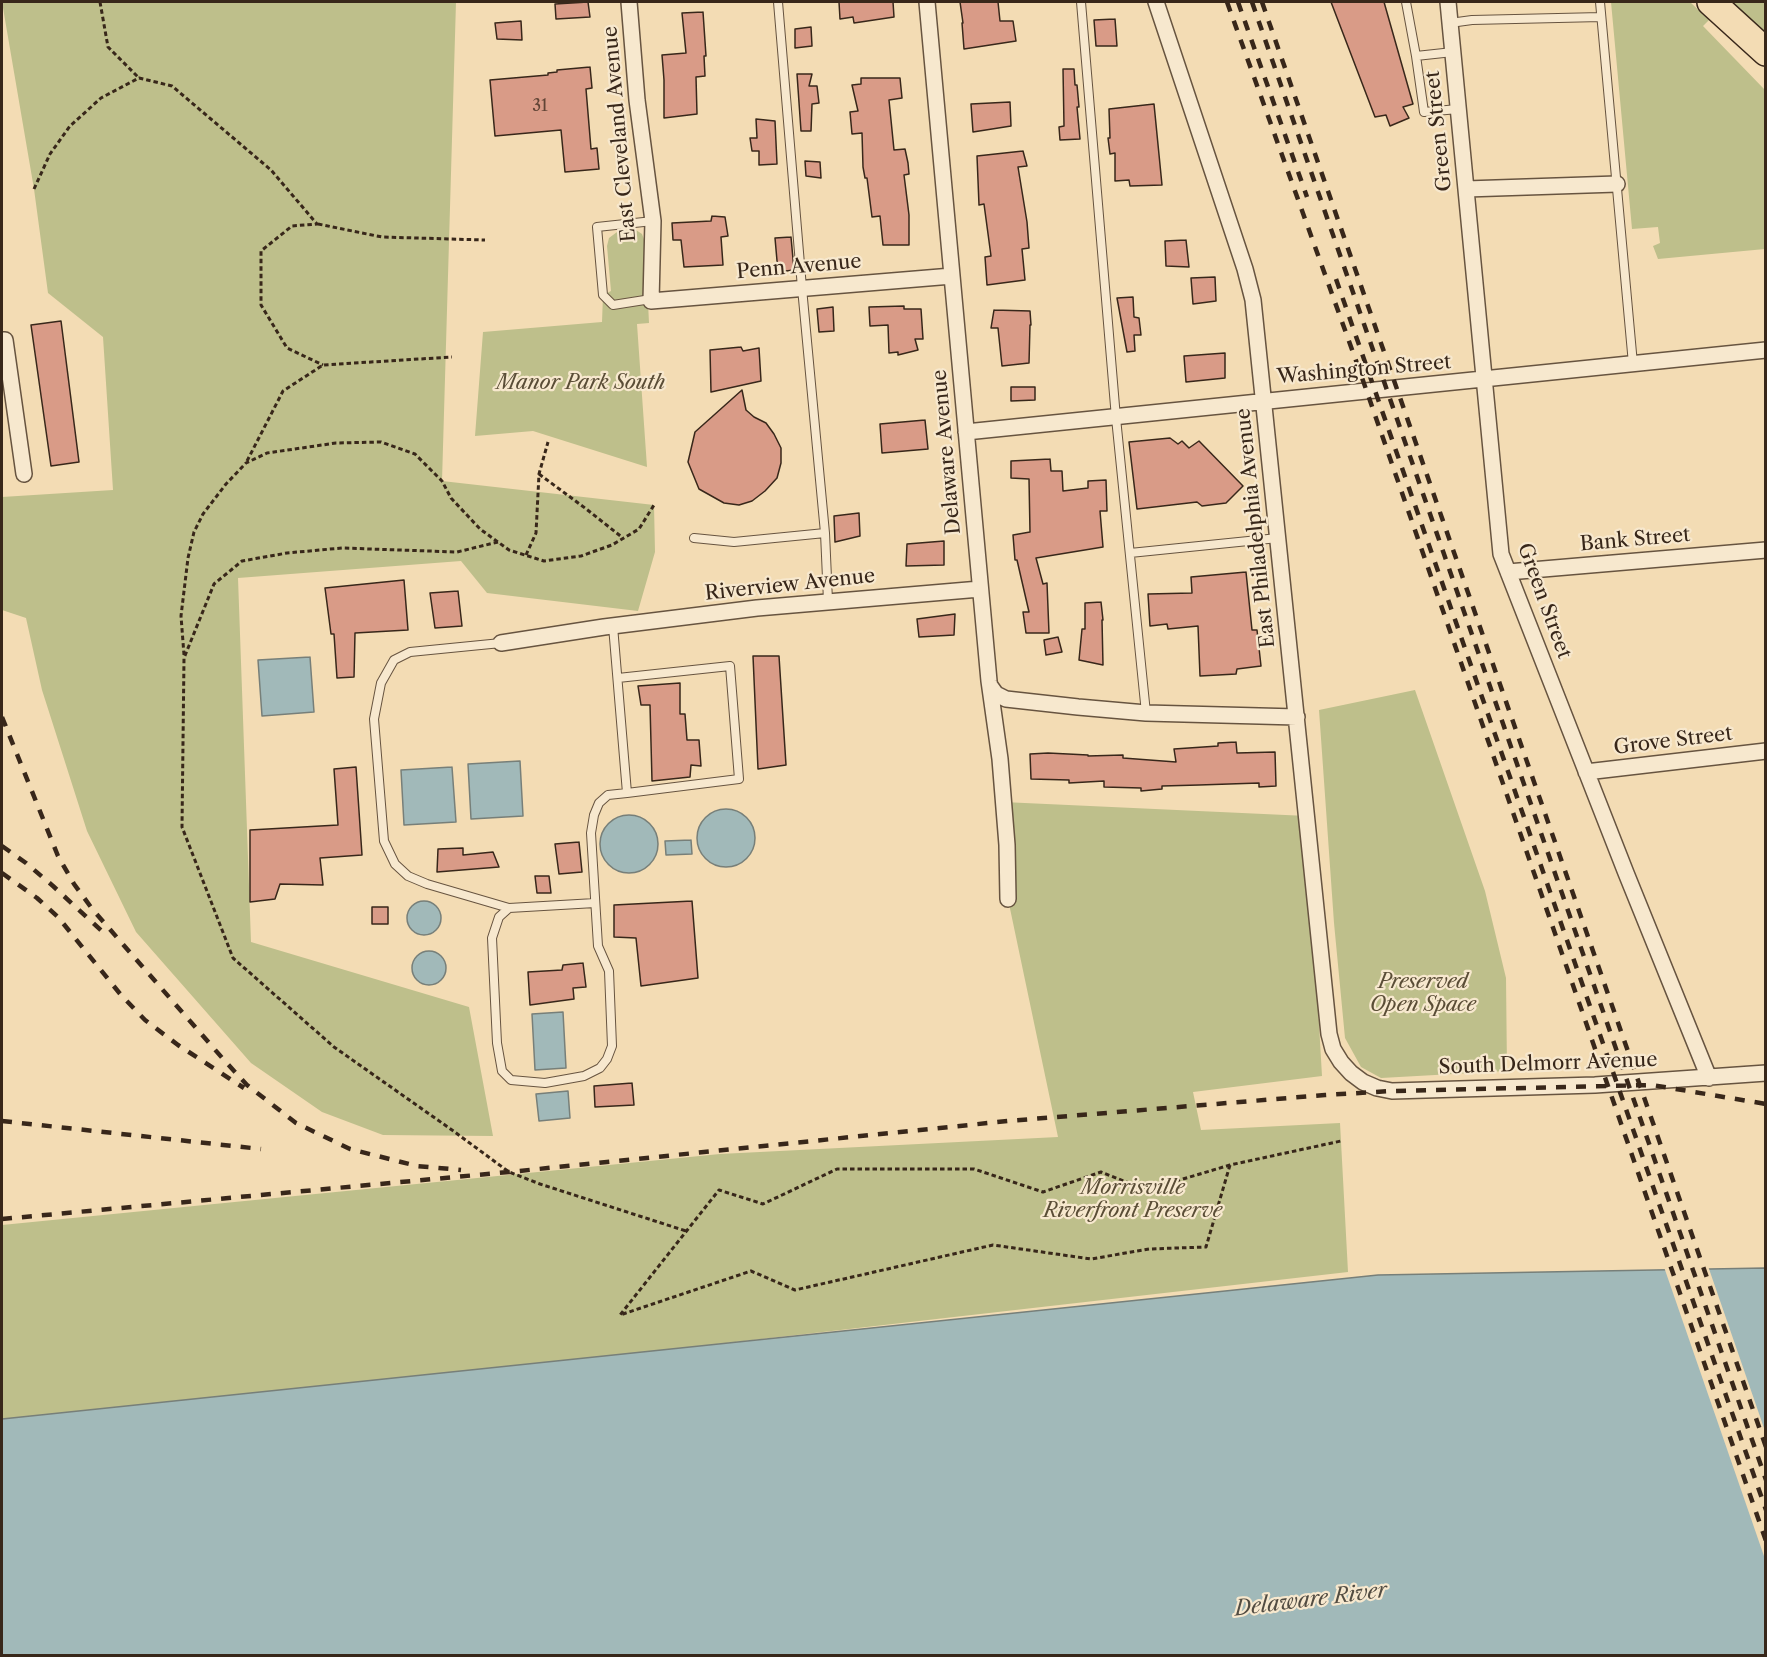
<!DOCTYPE html>
<html>
<head>
<meta charset="utf-8">
<style>
  body { margin:0 }
  #map { position:relative; width:1767px; height:1657px; overflow:hidden; background:#f3dcb4; font-family:"Libre Caslon Text",serif }
  canvas { display:block }
  .frame { position:absolute; inset:0; border:3px solid #38271a; pointer-events:none }
</style>
</head>
<body>
<div id="map">
<canvas width="1767" height="1657"></canvas>
<div class="frame"></div>
</div>
<script>
const g = document.querySelector('canvas').getContext('2d');
g.lineJoin = 'round';
function paint(path, color) {
  g.fillStyle = color;
  g.fill(path, 'evenodd');
}
function poly(rows) {
  const path = new Path2D();
  for (const r of rows) {
    if (r.length === 3) {
      path.moveTo(r[0] + r[2], r[1]);
      path.arc(r[0], r[1], r[2], 0, 2 * Math.PI);
      continue;
    }
    path.moveTo(r[0], r[1]);
    for (let i = 2; i < r.length; i += 2) path.lineTo(r[i], r[i + 1]);
  }
  return path;
}
function strokePath(path, color, width, dash) {
  g.strokeStyle = color;
  g.lineWidth = width;
  g.lineCap = dash ? 'butt' : 'round';
  g.setLineDash(dash || []);
  g.stroke(path);
}
function write(font, color, halo, rows, align = 'center') {
  g.font = font + ' "Libre Caslon Text",serif';
  g.lineWidth = 4.5;
  g.setLineDash([]);
  g.textBaseline = 'middle';
  g.strokeStyle = halo;
  g.fillStyle = color;
  for (const [text, x, y, turn = 0] of rows) {
    g.save();
    g.translate(x, y);
    g.rotate((+turn || 0) * Math.PI / 180);
    g.textAlign = isNaN(turn) ? turn : align;
    if (halo) g.strokeText(text, 0, 0);
    g.fillText(text, 0, 0);
    g.restore();
  }
}
paint(poly([
  [2,2,456,2,442,481,654,505,655,552,638,611,487,593,461,561,238,578,251,942,469,1007,493,1136,383,1135,322,1112,251,1063,136,932,87,831,42,690,26,618,2,610,2,497,113,490,103,337,48,293,34,189],
  [1611,2,1690,2,1709,20,1703,26,1765,90,1765,249,1658,259,1653,246,1660,243,1658,227,1632,229],
  [1726,2,1765,2,1765,41],
  [636,230,642,234,645,242,649,323,637,324,647,467,533,431,475,436,483,332,602,322,603,295,611,291,607,246,609,238,617,232],
  [1415,690,1485,891,1506,978,1507,1071,1381,1078,1361,1067,1345,1038,1334,923,1319,710],
  [1003,802,1307,816,1322,1076,1193,1092,1201,1130,1340,1123,1348,1272,569,1361,2,1419,2,1225,720,1154,1058,1137,1008,899]
]), '#bebf8b');
const water = poly([
  [310,657,314,712,262,716,258,660,310,657],
  [520,761,523,816,471,819,468,764,520,761],
  [452,767,456,822,404,825,401,770,452,767],
  [726,838,29],
  [629,844,29],
  [691,840,692,854,666,855,665,841,691,840],
  [424,918,17],
  [429,968,17],
  [563,1012,566,1068,535,1070,532,1014,563,1012],
  [568,1091,570,1118,539,1121,536,1094,568,1091],
  [1765,1268,1765,1655,2,1655,2,1419,1378,1275,1765,1268]
]);
paint(water, '#a1b9b9');
strokePath(water, '#777f79', 1.5);
paint(poly([
  [1708,1266,1765,1431,1765,1559,1664,1267]
]), '#f3dcb4');
const building = poly([
  [588,2,590,17,556,19,555,4,588,2],
  [839,2,893,2,894,17,854,23,853,17,840,19,839,2],
  [960,2,998,2,1000,21,1013,21,1016,41,964,49,962,23,963,23,960,2],
  [1331,2,1384,2,1413,104,1403,107,1409,118,1390,126,1386,115,1375,117,1331,2],
  [703,12,706,56,704,56,705,76,696,77,697,114,664,118,664,80,662,55,686,53,682,13,703,12],
  [1115,19,1117,46,1096,46,1094,20,1115,19],
  [521,21,522,40,497,39,495,23,521,21],
  [811,27,812,46,795,48,795,29,811,27],
  [590,67,592,88,586,89,591,149,597,148,599,169,565,172,561,130,495,136,490,80,548,75,548,73,557,72,557,70,590,67],
  [1063,69,1074,69,1075,85,1077,85,1079,107,1077,107,1080,139,1060,140,1059,127,1064,126,1063,69],
  [797,74,812,74,809,86,817,86,819,103,812,104,811,131,801,131,797,74],
  [861,78,900,78,902,98,889,100,894,150,905,149,908,163,909,174,904,175,909,215,909,245,883,245,880,216,872,217,867,178,865,178,863,167,862,133,852,134,850,112,858,111,852,85,861,84,861,78],
  [1010,102,1011,126,973,132,971,104,1010,102],
  [1154,104,1162,185,1130,186,1129,180,1115,181,1115,153,1110,154,1108,138,1110,138,1109,109,1154,104],
  [756,119,775,121,777,164,759,165,759,151,752,151,750,138,757,138,756,119],
  [1023,151,1027,166,1018,167,1027,222,1029,248,1022,249,1025,280,987,285,985,257,991,256,984,204,979,205,977,156,1023,151],
  [805,161,820,162,821,178,806,176,805,161],
  [712,216,725,217,728,236,721,237,723,265,684,267,681,240,673,240,672,223,711,221,712,216],
  [791,237,794,270,778,272,775,238,791,237],
  [1186,240,1189,267,1166,266,1165,241,1186,240],
  [1215,277,1216,301,1193,304,1191,278,1215,277],
  [1133,297,1134,317,1139,318,1141,335,1134,335,1135,351,1127,352,1117,298,1133,297],
  [904,306,904,309,921,309,923,339,915,339,918,350,898,355,898,352,889,353,888,325,870,326,869,307,904,306],
  [833,307,834,331,819,332,817,309,833,307],
  [994,310,1030,311,1031,325,1030,325,1029,363,1002,366,998,328,991,328,994,310],
  [61,321,79,462,51,466,31,325,61,321],
  [741,347,743,351,759,348,761,381,711,392,710,350,741,347],
  [1225,353,1225,378,1186,382,1184,356,1225,353],
  [1011,387,1035,387,1035,400,1011,401,1011,387],
  [742,390,746,410,754,417,766,423,774,434,781,448,781,463,777,478,765,491,752,501,739,505,724,503,699,489,688,462,695,432,742,390],
  [925,420,928,449,882,453,880,424,925,420],
  [1170,438,1178,444,1182,441,1189,448,1199,441,1243,486,1226,503,1202,506,1197,502,1137,509,1129,442,1170,438],
  [1050,459,1051,471,1062,471,1063,491,1088,488,1088,481,1106,480,1107,511,1100,511,1103,547,1036,558,1043,584,1047,583,1049,633,1026,633,1023,612,1029,612,1017,560,1015,560,1013,535,1030,532,1029,479,1011,478,1011,461,1050,459],
  [859,513,860,536,835,542,834,516,859,513],
  [944,541,944,565,906,566,907,544,944,541],
  [1246,572,1252,630,1257,630,1261,666,1237,669,1236,674,1200,676,1198,626,1168,629,1167,624,1150,626,1148,594,1192,593,1191,577,1246,572],
  [404,580,408,630,355,633,354,677,337,678,334,634,331,634,325,588,404,580],
  [458,591,462,626,435,628,430,593,458,591],
  [1101,602,1103,620,1102,620,1103,665,1079,660,1082,629,1085,629,1085,603,1101,602],
  [955,614,954,635,919,637,917,619,955,614],
  [1058,637,1062,652,1046,655,1044,640,1058,637],
  [753,656,779,656,786,765,758,769,753,656],
  [680,683,680,714,685,714,687,740,699,740,701,766,691,765,690,777,652,781,650,705,641,705,638,686,680,683],
  [1236,742,1237,753,1275,752,1276,786,1259,787,1259,783,1199,785,1162,786,1162,789,1141,791,1141,788,1104,787,1104,781,1069,783,1069,780,1031,779,1030,754,1048,753,1088,755,1088,756,1123,755,1123,758,1176,762,1174,749,1218,746,1218,743,1236,742],
  [356,767,362,855,320,858,323,885,280,884,275,899,250,902,250,830,338,825,334,769,356,767],
  [579,842,582,872,559,874,555,844,579,842],
  [463,848,463,855,493,852,499,867,437,872,438,849,463,848],
  [535,876,549,876,551,893,537,893,535,876],
  [692,901,698,978,641,986,636,938,614,937,614,905,692,901],
  [372,907,388,907,388,924,372,924,372,907],
  [583,963,586,987,573,988,574,999,530,1005,528,972,562,970,563,965,583,963],
  [632,1083,634,1105,595,1107,594,1086,632,1083]
]);
paint(building, '#d99b87');
strokePath(building, '#38271a', 1.5);
const service = poly([
  [778,2,802,288,825,533,828,601],
  [1081,2,1116,418,1146,713],
  [1406,2,1416,56,1453,52],
  [1600,2,1633,364],
  [1450,23,1472,20,1601,17],
  [1416,56,1424,112,1458,109],
  [651,299,613,305,603,295,597,227,653,221],
  [694,538,734,542,825,533],
  [1130,553,1278,538],
  [613,626,627,793,739,779,730,666,618,678],
  [501,643,410,652,394,660,381,683,374,719,384,841,395,864,408,876,427,884,509,908],
  [595,903,509,908,499,917,492,938,497,1043,502,1071,511,1080,545,1083,584,1076,600,1068,607,1059,612,1046,609,971,598,946,591,833,594,815,599,803,608,795,627,793]
]);
const minor = poly([
  [629,2,637,100,653,221,651,301,952,276],
  [927,2,989,681,1000,759,1007,845,1008,899],
  [1156,2,1245,269,1253,300,1329,1034,1333,1049,1341,1062,1351,1073,1363,1082,1377,1088,1392,1091,1595,1085,1766,1073],
  [1448,2,1501,554,1626,873,1709,1078],
  [1466,189,1617,184],
  [2,340,5,340,24,474],
  [966,432,1766,350],
  [1508,572,1766,550],
  [501,643,604,627,757,608,980,589],
  [991,687,996,694,1006,699,1078,707,1146,713,1297,717],
  [1586,772,1766,751]
]);
const motorway = poly([
  [1711,2,1766,52]
]);
strokePath(service, '#675440', 10);
strokePath(minor, '#675440', 18);
strokePath(motorway, '#38271a', 30);
strokePath(poly([
  [100,2,108,47,139,78],
  [34,189,50,154,70,126,101,98,139,78,172,86,271,170,317,224,292,226,261,251,261,305,287,348,323,365],
  [318,224,382,237,485,240],
  [247,461,283,391,323,365,452,357],
  [539,474,585,508,623,538],
  [498,542,457,552,342,548,287,553,242,561,214,584,184,658,182,827,233,958,334,1047,452,1130,509,1172,540,1184,686,1231],
  [526,555,536,533,539,474,548,442],
  [184,655,181,616,188,558,194,532,203,514,226,484,246,463,267,453,336,443,381,442,415,454,442,481,451,498,480,529,509,550,544,561,581,556,612,545,639,529,654,505],
  [1230,1165,1206,1247,1149,1249,1091,1259,993,1245,795,1290,751,1271,620,1315,719,1190,763,1204,837,1169,974,1169,1043,1192,1101,1172,1146,1190,1230,1165,1341,1141]
]), '#38271a', 3, [4.5, 3]);
strokePath(service, '#f7e8ce', 8);
strokePath(minor, '#f7e8ce', 15);
strokePath(motorway, '#f3dcb4', 27);
strokePath(poly([
  [1227,2,1359,369,1766,1541],
  [1238,2,1307,197],
  [1252,2,1766,1480],
  [1262,2,1766,1447],
  [1336,279,1766,1510],
  [2,717,58,856,74,884,93,910,224,1060,247,1085,296,1123,350,1149,417,1166,461,1170],
  [2,846,26,863,53,886,105,934],
  [2,873,37,898,58,917,121,995,145,1020,178,1045,244,1088],
  [2,1121,261,1149],
  [2,1219,509,1172,1008,1121,1325,1095,1392,1091,1652,1085,1766,1104]
]), '#38271a', 4.5, [10, 10]);
write('16px', '#604435', null, [
  ["31",540,106]
]);
write('20px', '#38271a', '#f7e8ce', [
  ["Green Street",1439,131,-96],
  ["East Cleveland Avenue",620,134,-95],
  ["Penn Avenue",799,267,-5],
  ["Washington Street",1364,370,-5],
  ["Delaware Avenue",947,452,-95],
  ["East Philadelphia Avenue",1256,528,-96],
  ["Bank Street",1635,540,-5],
  ["Riverview Avenue",790,585,-6],
  ["Green Street",1544,601,70],
  ["Grove Street",1673,741,-7],
  ["South Delmorr Avenue",1548,1064,-2]
]);
write('italic 20px', '#5a4d36', '#f7e8ce', [
  ["Manor Park South",581,383],
  ["Preserved",1423,982],
  ["Open Space",1423,1005],
  ["Morrisville",1133,1188],
  ["Riverfront Preserve",1133,1211]
]);
write('italic 21px', '#524c42', '#f7e8ce', [
  ["Delaware River",1311,1600,-7]
]);
</script>
</body>
</html>
